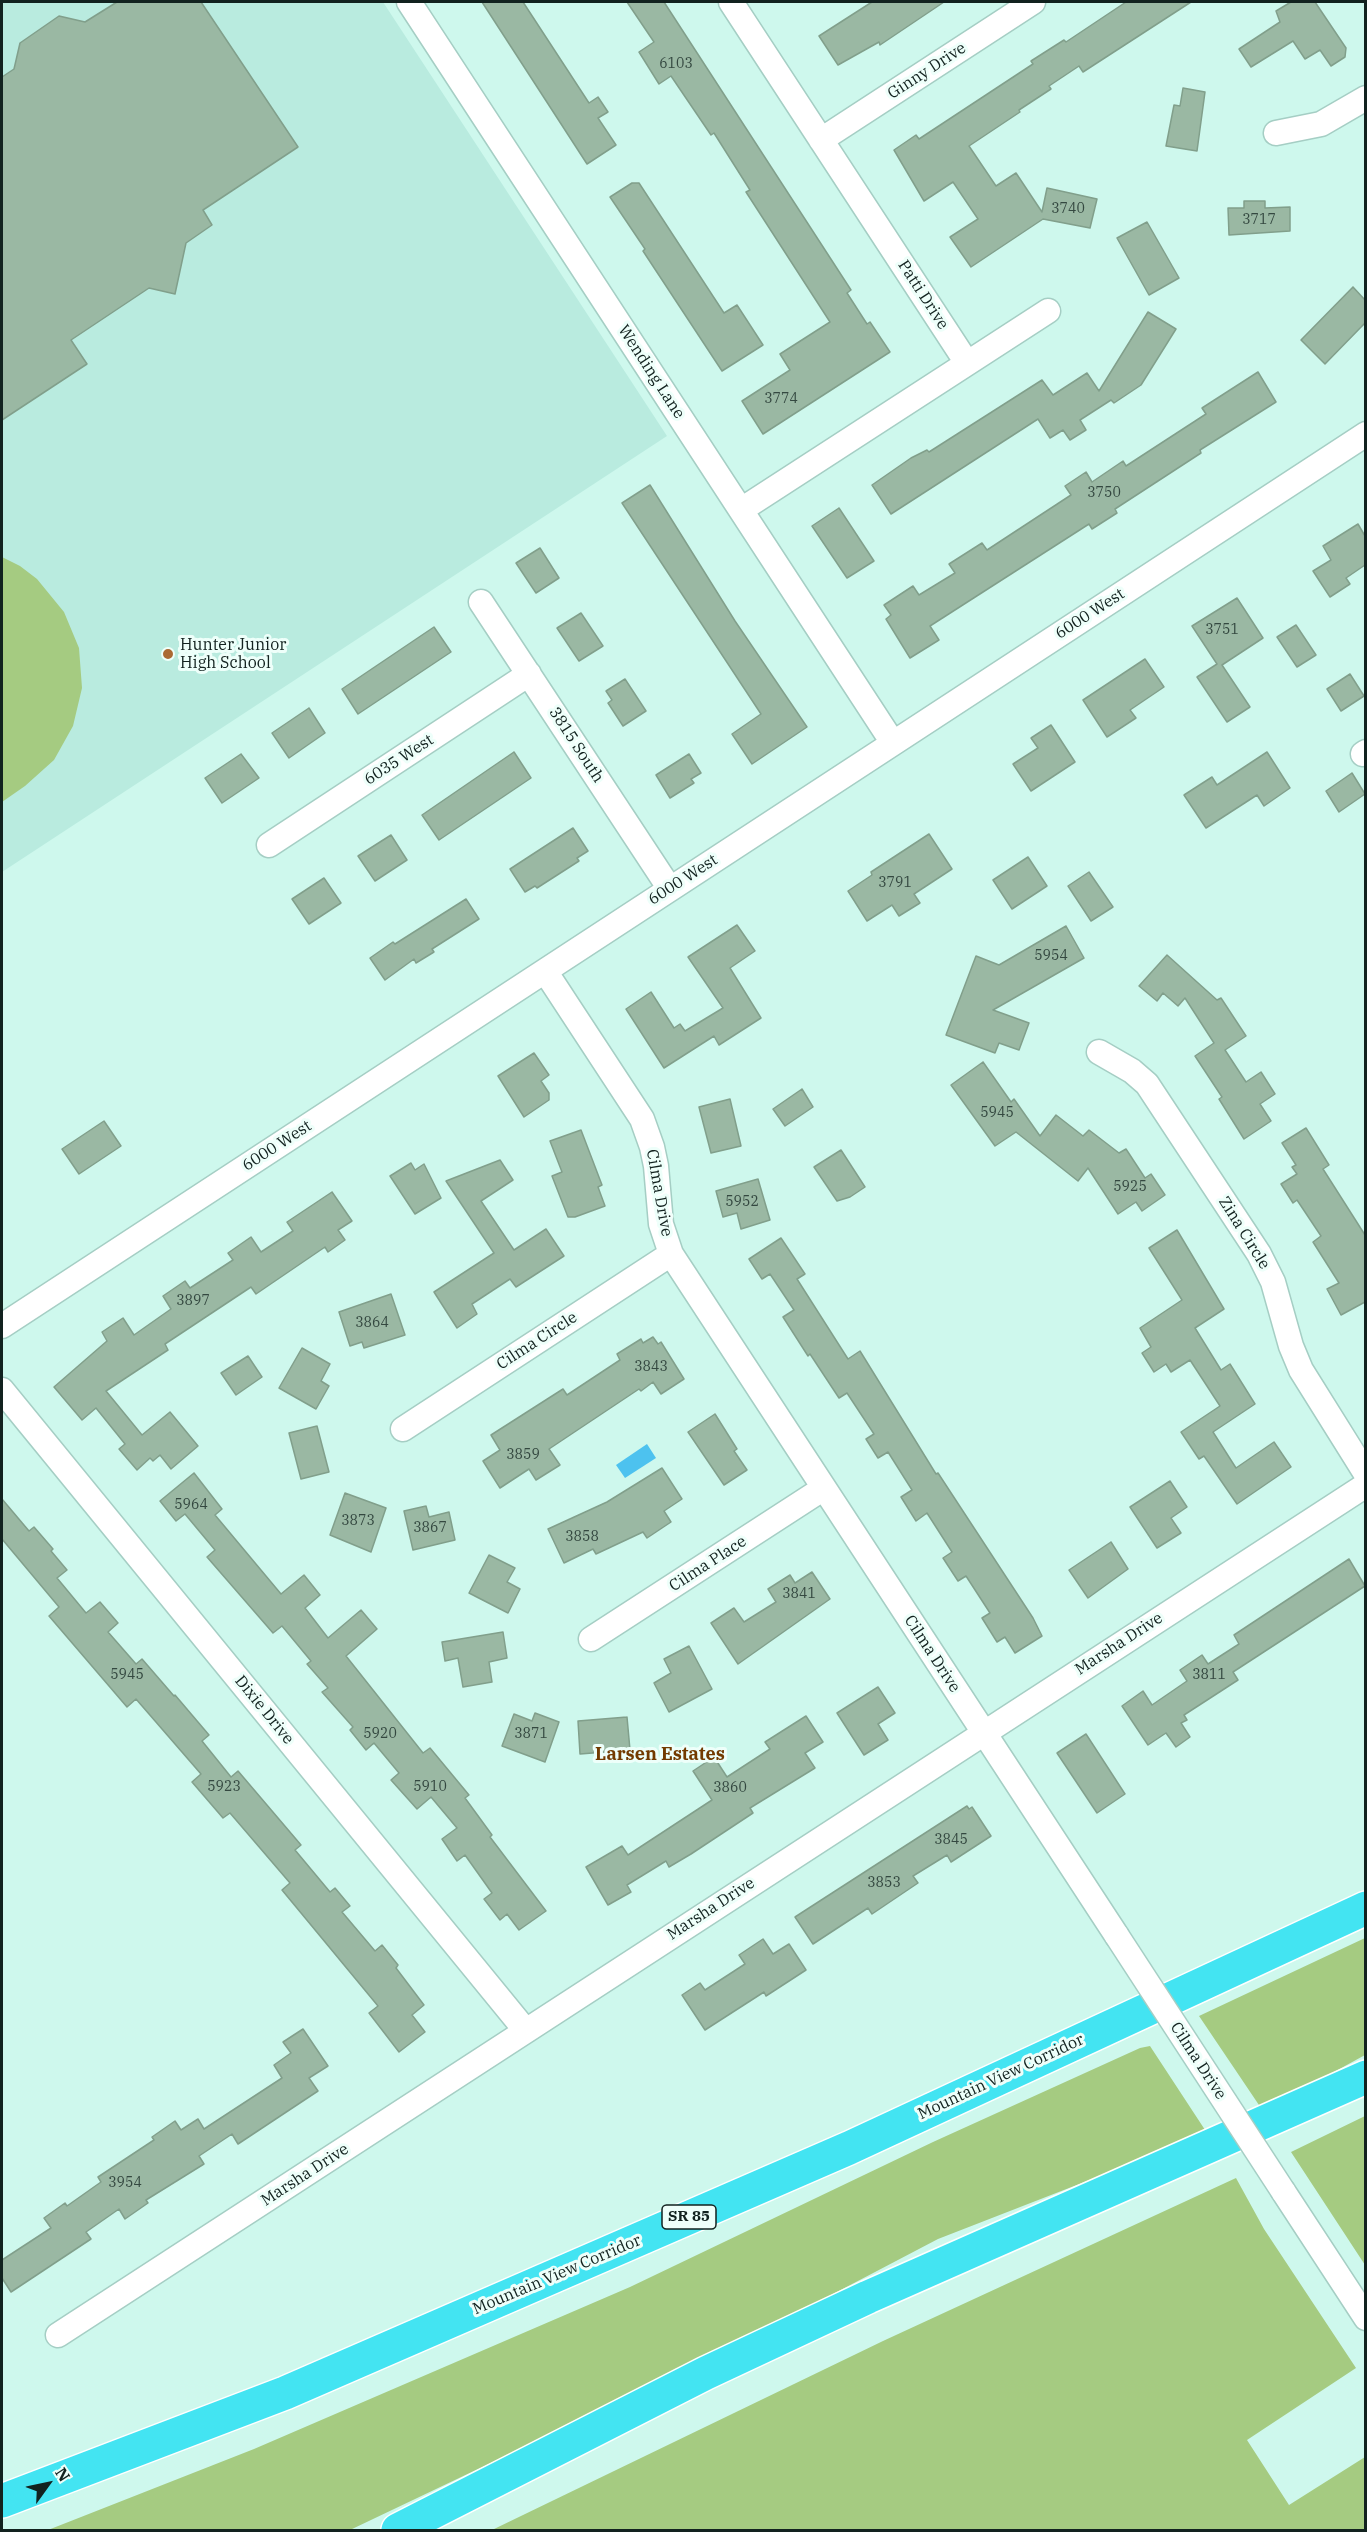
<!DOCTYPE html>
<html>
<head>
<meta charset="utf-8">
<style>
  body { margin:0 }
  #map { position:relative; width:1367px; height:2532px; overflow:hidden; background:#cef8ed; font-family:"IBM Plex Serif",serif }
  canvas { display:block }
  .frame { position:absolute; inset:0; border:3px solid #12221f; pointer-events:none }
  .north { position:absolute; left:18px; top:2454px; width:60px; height:60px; -webkit-text-stroke:4px #eefffa; paint-order:stroke; rotate:57deg; font-size:16px; font-weight:700; line-height:24px; text-align:center; color:#12221f }
  .north::after { content:''; display:block; margin:auto; width:21px; height:27px; background:#12221f; clip-path:polygon(50% 0,100% 100%,50% 72%,0 100%) }
</style>
</head>
<body>
<div id="map">
<canvas width="1367" height="2532"></canvas>
<div class="frame"></div>
<div class="north">N</div>
</div>
<script>
const g = document.querySelector('canvas').getContext('2d');
g.lineJoin = 'round';
function paint(path, color) {
  g.fillStyle = color;
  g.fill(path, 'evenodd');
}
function poly(rows) {
  const path = new Path2D();
  for (const r of rows) {
    path.moveTo(r[0], r[1]);
    for (let i = 2; i < r.length; i += 2) path.lineTo(r[i], r[i + 1]);
  }
  return path;
}
function strokePath(path, color, width, dash) {
  g.strokeStyle = color;
  g.lineWidth = width;
  g.lineCap = dash ? 'butt' : 'round';
  g.setLineDash(dash || []);
  g.stroke(path);
}
function write(font, color, halo, rows, align = 'center') {
  g.font = font + ' "IBM Plex Serif",serif';
  g.lineWidth = 6;
  g.setLineDash([]);
  g.textBaseline = 'middle';
  g.strokeStyle = halo;
  g.fillStyle = color;
  for (const [text, x, y, turn = 0] of rows) {
    g.save();
    g.translate(x, y);
    g.rotate((+turn || 0) * Math.PI / 180);
    g.textAlign = isNaN(turn) ? turn : align;
    if (halo) g.strokeText(text, 0, 0);
    g.fillText(text, 0, 0);
    g.restore();
  }
}
paint(poly([
  [2,2,383,2,667,436,2,872]
]), '#b9ebdf');
paint(poly([
  [2,557,20,566,37,579,64,612,79,648,82,688,73,726,54,760,25,786,2,802],
  [1365,1938,1365,2055,1263,2111,1199,2016],
  [1150,2046,1209,2136,1159,2153,938,2239,711,2358,350,2530,48,2530,254,2449,630,2287,933,2142,1140,2048],
  [1365,2116,1365,2265,1291,2152],
  [1236,2178,1264,2229,1356,2368,1247,2440,1289,2505,1365,2457,1365,2530,492,2530,883,2341]
]), '#a5cb81');
paint(poly([
  [647,1444,656,1458,625,1478,616,1465]
]), '#4dc2ef');
const building = poly([
  [117,2,201,2,298,147,203,210,212,225,186,243,175,294,149,288,71,340,87,364,2,420,2,77,14,69,20,43,59,16,85,22,117,2],
  [482,2,523,2,589,103,598,97,608,112,598,118,616,145,587,164,482,2],
  [627,2,664,2,851,290,847,293,867,324,870,322,890,352,763,434,742,401,790,370,780,354,830,322,746,192,750,190,714,133,711,135,671,76,659,84,639,52,654,42,627,2],
  [872,2,944,2,880,45,879,42,838,65,819,36,872,2],
  [1126,2,1191,2,1083,72,1079,66,1049,86,1051,89,1019,110,1020,112,969,146,996,186,1016,173,1042,212,1047,188,1097,199,1090,228,1043,219,971,267,950,237,978,219,953,182,924,201,894,150,916,135,919,139,1033,64,1031,61,1064,40,1066,42,1126,2],
  [1291,2,1315,2,1346,48,1345,57,1331,66,1320,50,1305,59,1293,41,1251,67,1239,49,1280,22,1276,11,1291,2],
  [1183,88,1205,92,1197,151,1166,146,1174,105,1180,106,1183,88],
  [632,183,639,183,724,313,737,305,763,345,722,371,643,251,645,249,610,197,632,183],
  [1244,201,1265,201,1265,208,1290,207,1290,231,1229,235,1228,208,1244,208,1244,201],
  [1147,222,1179,278,1149,295,1117,238,1147,222],
  [1353,287,1365,300,1365,323,1325,364,1301,340,1353,287],
  [1148,312,1176,329,1141,385,1114,403,1111,400,1080,420,1086,430,1070,440,1063,430,1050,438,1038,419,891,514,872,485,911,458,927,450,929,452,1042,380,1053,395,1087,373,1099,391,1148,312],
  [1258,372,1276,402,1200,450,1201,453,1115,509,1117,513,1092,529,1089,524,930,626,939,640,910,658,886,619,891,615,884,605,913,586,919,595,955,573,949,564,982,543,987,550,1071,495,1065,486,1086,472,1092,482,1123,461,1126,466,1206,414,1202,408,1258,372],
  [650,485,735,621,807,727,752,764,732,734,761,714,622,503,650,485],
  [839,508,874,561,847,578,812,526,839,508],
  [1358,524,1365,536,1365,565,1346,578,1350,584,1330,597,1313,571,1331,560,1323,546,1358,524],
  [540,548,559,578,536,593,516,563,540,548],
  [1237,598,1263,638,1222,665,1250,707,1227,722,1197,677,1217,664,1192,626,1237,598],
  [581,613,603,646,579,661,557,628,581,613],
  [1296,625,1316,655,1297,667,1277,637,1296,625],
  [434,627,451,652,358,714,342,689,434,627],
  [1145,659,1164,687,1130,710,1136,718,1107,737,1083,700,1145,659],
  [1350,674,1364,696,1341,711,1327,689,1350,674],
  [625,679,646,711,623,726,608,703,612,700,606,691,625,679],
  [309,708,325,733,289,758,272,733,309,708],
  [1051,725,1075,762,1031,791,1013,764,1038,748,1031,738,1051,725],
  [514,752,531,778,439,840,422,815,514,752],
  [1267,752,1290,788,1264,806,1257,795,1206,828,1184,795,1212,777,1217,785,1267,752],
  [241,754,259,778,222,803,205,778,241,754],
  [689,754,701,773,691,779,694,783,670,798,656,775,689,754],
  [1352,773,1365,794,1339,812,1326,791,1352,773],
  [573,828,588,851,577,858,579,861,537,888,535,886,525,892,510,869,573,828],
  [929,834,952,869,914,894,920,903,899,916,892,905,867,921,848,891,872,875,871,872,929,834],
  [391,835,407,860,375,881,358,856,391,835],
  [1028,857,1047,886,1012,909,993,880,1028,857],
  [1089,872,1113,907,1091,921,1068,886,1089,872],
  [324,878,341,903,309,924,292,899,324,878],
  [466,899,479,919,432,949,434,952,416,963,414,959,385,980,370,958,393,942,395,944,466,899],
  [737,925,755,951,730,968,761,1018,719,1045,714,1036,664,1068,626,1009,651,992,674,1028,680,1024,685,1031,723,1008,688,957,737,925],
  [1066,926,1084,958,993,1010,1029,1023,1019,1050,999,1043,995,1053,946,1035,976,956,999,965,1066,926],
  [1167,955,1217,1000,1221,998,1246,1036,1225,1050,1246,1082,1261,1072,1275,1094,1260,1104,1271,1121,1244,1139,1219,1099,1222,1097,1195,1056,1214,1043,1185,998,1178,1006,1163,993,1157,1001,1139,986,1167,955],
  [534,1053,549,1075,541,1081,549,1093,549,1100,524,1117,498,1076,534,1053],
  [983,1062,1011,1102,1014,1099,1040,1136,1056,1115,1083,1136,1089,1130,1119,1153,1126,1149,1145,1178,1151,1174,1165,1195,1142,1211,1136,1202,1118,1214,1088,1168,1078,1181,1016,1132,995,1146,951,1085,983,1062],
  [802,1089,813,1107,785,1126,773,1109,802,1089],
  [730,1099,741,1146,711,1153,699,1107,730,1099],
  [104,1121,121,1146,79,1174,62,1149,104,1121],
  [1306,1128,1329,1165,1323,1169,1365,1235,1365,1302,1341,1315,1327,1289,1339,1283,1313,1242,1321,1236,1297,1200,1293,1203,1281,1184,1297,1174,1292,1167,1296,1165,1282,1143,1306,1128],
  [581,1130,602,1185,598,1187,605,1206,575,1217,568,1217,552,1176,562,1172,550,1141,581,1130],
  [841,1150,865,1187,850,1197,837,1201,814,1167,841,1150],
  [500,1160,513,1180,481,1201,514,1250,546,1229,564,1256,516,1287,510,1279,472,1304,477,1314,457,1328,434,1292,494,1253,446,1181,500,1160],
  [411,1163,415,1170,424,1164,441,1198,415,1214,390,1176,411,1163],
  [758,1179,770,1220,741,1229,737,1213,723,1217,716,1191,758,1179],
  [332,1192,352,1221,338,1230,345,1240,328,1252,325,1247,256,1294,251,1287,165,1344,168,1350,106,1391,142,1435,170,1412,198,1446,171,1469,160,1455,153,1461,150,1458,137,1470,119,1449,125,1444,96,1408,82,1420,54,1387,107,1341,102,1332,123,1318,134,1335,171,1309,163,1296,185,1281,190,1288,233,1260,228,1253,251,1237,261,1252,293,1231,287,1222,332,1192],
  [1177,1230,1224,1309,1195,1328,1221,1370,1230,1364,1255,1404,1213,1432,1236,1468,1274,1442,1291,1467,1237,1504,1204,1456,1199,1459,1181,1432,1220,1406,1190,1360,1171,1372,1166,1364,1154,1372,1142,1353,1151,1347,1140,1328,1182,1300,1149,1248,1177,1230],
  [781,1238,805,1274,797,1279,848,1359,860,1351,936,1474,938,1473,1033,1618,1042,1636,1015,1653,1005,1637,997,1642,982,1618,990,1613,966,1576,958,1581,943,1558,952,1552,927,1513,916,1521,901,1497,912,1490,888,1452,878,1458,866,1439,874,1434,847,1393,839,1398,810,1354,808,1356,783,1317,794,1310,770,1274,762,1279,749,1259,781,1238],
  [391,1294,405,1335,364,1348,362,1342,350,1346,339,1312,391,1294],
  [653,1337,658,1344,661,1342,684,1379,661,1394,653,1382,641,1391,639,1389,549,1449,560,1465,536,1480,529,1469,500,1488,483,1461,500,1450,491,1435,563,1389,567,1395,620,1360,617,1354,641,1339,643,1343,653,1337],
  [302,1348,330,1364,321,1381,329,1386,316,1409,279,1388,302,1348],
  [248,1356,262,1377,236,1395,221,1373,248,1356],
  [715,1414,737,1449,734,1451,747,1470,724,1485,688,1432,715,1414],
  [317,1426,329,1472,301,1479,289,1433,317,1426],
  [662,1468,682,1499,664,1511,671,1522,647,1538,643,1532,596,1554,593,1549,564,1563,548,1529,607,1502,662,1468],
  [194,1473,222,1509,215,1515,281,1594,304,1575,320,1595,305,1608,328,1638,361,1610,377,1629,346,1656,423,1753,430,1748,469,1795,465,1798,492,1835,490,1837,546,1911,519,1930,507,1914,500,1920,484,1899,492,1893,465,1855,457,1861,442,1839,457,1828,431,1797,417,1809,391,1780,399,1773,374,1743,366,1750,350,1730,353,1727,322,1692,328,1688,307,1664,311,1661,282,1626,273,1633,207,1557,215,1550,185,1514,176,1521,160,1501,194,1473],
  [1170,1481,1187,1507,1171,1518,1181,1533,1157,1548,1130,1507,1170,1481],
  [345,1493,386,1508,371,1552,330,1535,345,1493],
  [2,1499,29,1531,34,1527,53,1549,51,1551,67,1570,57,1578,86,1613,100,1602,118,1623,108,1632,136,1664,142,1659,174,1696,175,1695,209,1735,202,1741,231,1777,238,1771,301,1845,295,1850,330,1892,335,1888,350,1906,342,1912,375,1951,382,1945,398,1965,396,1968,424,2005,412,2015,425,2032,399,2052,369,2013,378,2006,282,1890,290,1883,230,1813,223,1818,192,1782,201,1774,136,1699,127,1707,49,1616,59,1607,2,1539,2,1499],
  [426,1506,429,1517,449,1512,455,1540,413,1550,404,1511,426,1506],
  [1111,1542,1128,1569,1088,1598,1069,1570,1111,1542],
  [489,1555,515,1568,507,1582,520,1589,508,1613,469,1593,489,1555],
  [1349,1559,1365,1586,1233,1672,1238,1680,1184,1715,1187,1720,1181,1723,1190,1737,1176,1747,1166,1733,1148,1745,1122,1706,1143,1691,1152,1705,1187,1681,1180,1670,1202,1655,1208,1664,1239,1644,1234,1635,1349,1559],
  [812,1572,830,1599,738,1664,711,1623,734,1608,744,1622,776,1602,768,1589,790,1575,795,1583,812,1572],
  [503,1632,507,1658,489,1662,492,1682,463,1687,458,1658,445,1661,442,1642,503,1632],
  [689,1646,712,1689,669,1712,654,1683,671,1673,664,1659,689,1646],
  [878,1687,895,1713,878,1724,888,1740,864,1755,837,1713,878,1687],
  [535,1713,559,1722,545,1762,502,1746,514,1714,532,1721,535,1713],
  [806,1716,823,1742,805,1753,815,1768,750,1808,753,1813,691,1854,669,1867,666,1861,627,1885,631,1892,608,1905,586,1867,622,1846,628,1855,712,1800,693,1771,714,1757,727,1777,770,1749,765,1742,806,1716],
  [627,1717,630,1750,580,1754,578,1721,627,1717],
  [1086,1734,1125,1794,1097,1813,1057,1753,1086,1734],
  [967,1806,969,1809,972,1807,991,1836,951,1862,947,1855,913,1876,918,1883,872,1914,868,1908,813,1944,795,1917,967,1806],
  [763,1939,773,1954,789,1944,806,1970,766,1996,764,1992,705,2030,682,1995,700,1983,705,1990,745,1964,739,1955,763,1939],
  [303,2029,328,2066,309,2078,318,2091,238,2144,232,2134,199,2156,204,2164,146,2200,148,2203,125,2219,119,2209,86,2232,91,2239,11,2292,2,2278,2,2260,51,2228,44,2218,65,2203,67,2206,101,2182,98,2177,154,2140,152,2137,175,2121,181,2130,198,2119,204,2129,282,2078,274,2065,291,2053,283,2042,303,2029]
]);
paint(building, '#9ab8a3');
strokePath(building, '#819f8b', 1.5);
const minor = poly([
  [409,2,893,743],
  [731,2,967,363],
  [1276,133,1321,124,1366,98],
  [821,140,1033,2],
  [741,510,1048,311],
  [481,602,670,889],
  [1363,754,1366,752],
  [269,845,529,674],
  [545,971,642,1119,652,1147,656,1166,661,1224,671,1254,1117,1936],
  [1099,1052,1132,1071,1147,1084,1259,1254,1273,1282,1291,1346,1301,1370,1366,1474],
  [2,1326,1366,434],
  [2,1390,526,2031],
  [403,1429,671,1254],
  [591,1639,824,1488],
  [1283,2191,1366,2318],
  [58,2335,1366,1485]
]);
const highway = poly([
  [2,2501,285,2393,849,2148,1366,1908],
  [398,2530,706,2373,868,2297,1366,2077]
]);
strokePath(minor, '#a5cec4', 27);
strokePath(highway, '#fff', 36);
strokePath(minor, '#fff', 24);
strokePath(highway, '#43e4f2', 33);
const minorBridge = poly([
  [1117,1936,1283,2191]
]);
strokePath(minorBridge, '#a5cec4', 27, []);
strokePath(minorBridge, '#fff', 24);
for (const [x, y, r, color] of [
  [168,654,6,"#ab6a34"]
]) {
  const dot = new Path2D();
  dot.arc(x, y, r, 0, 2 * Math.PI);
  g.fillStyle = color;
  g.fill(dot);
  strokePath(dot, '#eefffa', 2);
}
write('14px', '#344840', null, [
  ["6103",676,64],
  ["3740",1068,209],
  ["3717",1259,220],
  ["3774",781,399],
  ["3750",1104,493],
  ["3751",1222,630],
  ["3791",895,883],
  ["5954",1051,956],
  ["5945",997,1113],
  ["5925",1130,1187],
  ["5952",742,1202],
  ["3897",193,1301],
  ["3864",372,1323],
  ["3843",651,1367],
  ["3859",523,1455],
  ["5964",191,1505],
  ["3873",358,1521],
  ["3867",430,1528],
  ["3858",582,1537],
  ["3841",799,1594],
  ["5945",127,1675],
  ["3811",1209,1675],
  ["5920",380,1734],
  ["3871",531,1734],
  ["5923",224,1787],
  ["5910",430,1787],
  ["3860",730,1788],
  ["3845",951,1840],
  ["3853",884,1883],
  ["3954",125,2183]
]);
for (const [x, y, w] of [
  [689,2217,54]
]) {
  const box = new Path2D();
  box.roundRect(x - w / 2, y - 12, w, 24, 4.5);
  g.fillStyle = '#eefffa';
  g.fill(box);
  strokePath(box, '#12221f', 1.5);
}
write('bold 15px', '#12221f', null, [
  ["SR 85",689,2217]
]);
write('16px', '#12221f', '#eefffa', [
  ["Ginny Drive",927,71,-33],
  ["Patti Drive",923,295,57],
  ["Wending Lane",651,372,57],
  ["6000 West",1090,614,-33],
  ["3815 South",576,745,57],
  ["6035 West",399,760,-33],
  ["6000 West",683,880,-33],
  ["6000 West",277,1146,-33],
  ["Cilma Drive",659,1193,80],
  ["Zina Circle",1244,1233,58],
  ["Cilma Circle",537,1341,-33],
  ["Cilma Place",708,1564,-33],
  ["Marsha Drive",1119,1644,-33],
  ["Cilma Drive",932,1654,57],
  ["Dixie Drive",264,1710,51],
  ["Marsha Drive",711,1909,-33],
  ["Cilma Drive",1198,2061,57],
  ["Mountain View Corridor",1001,2077,-25],
  ["Marsha Drive",305,2175,-33],
  ["Mountain View Corridor",557,2275,-23]
]);
write('16px', '#12221f', '#eefffa', [
  ["Hunter Junior",180,645],
  ["High School",180,663]
], 'left');
write('bold 18px', '#723a00', '#eefffa', [
  ["Larsen Estates",660,1755]
]);
</script>
</body>
</html>
